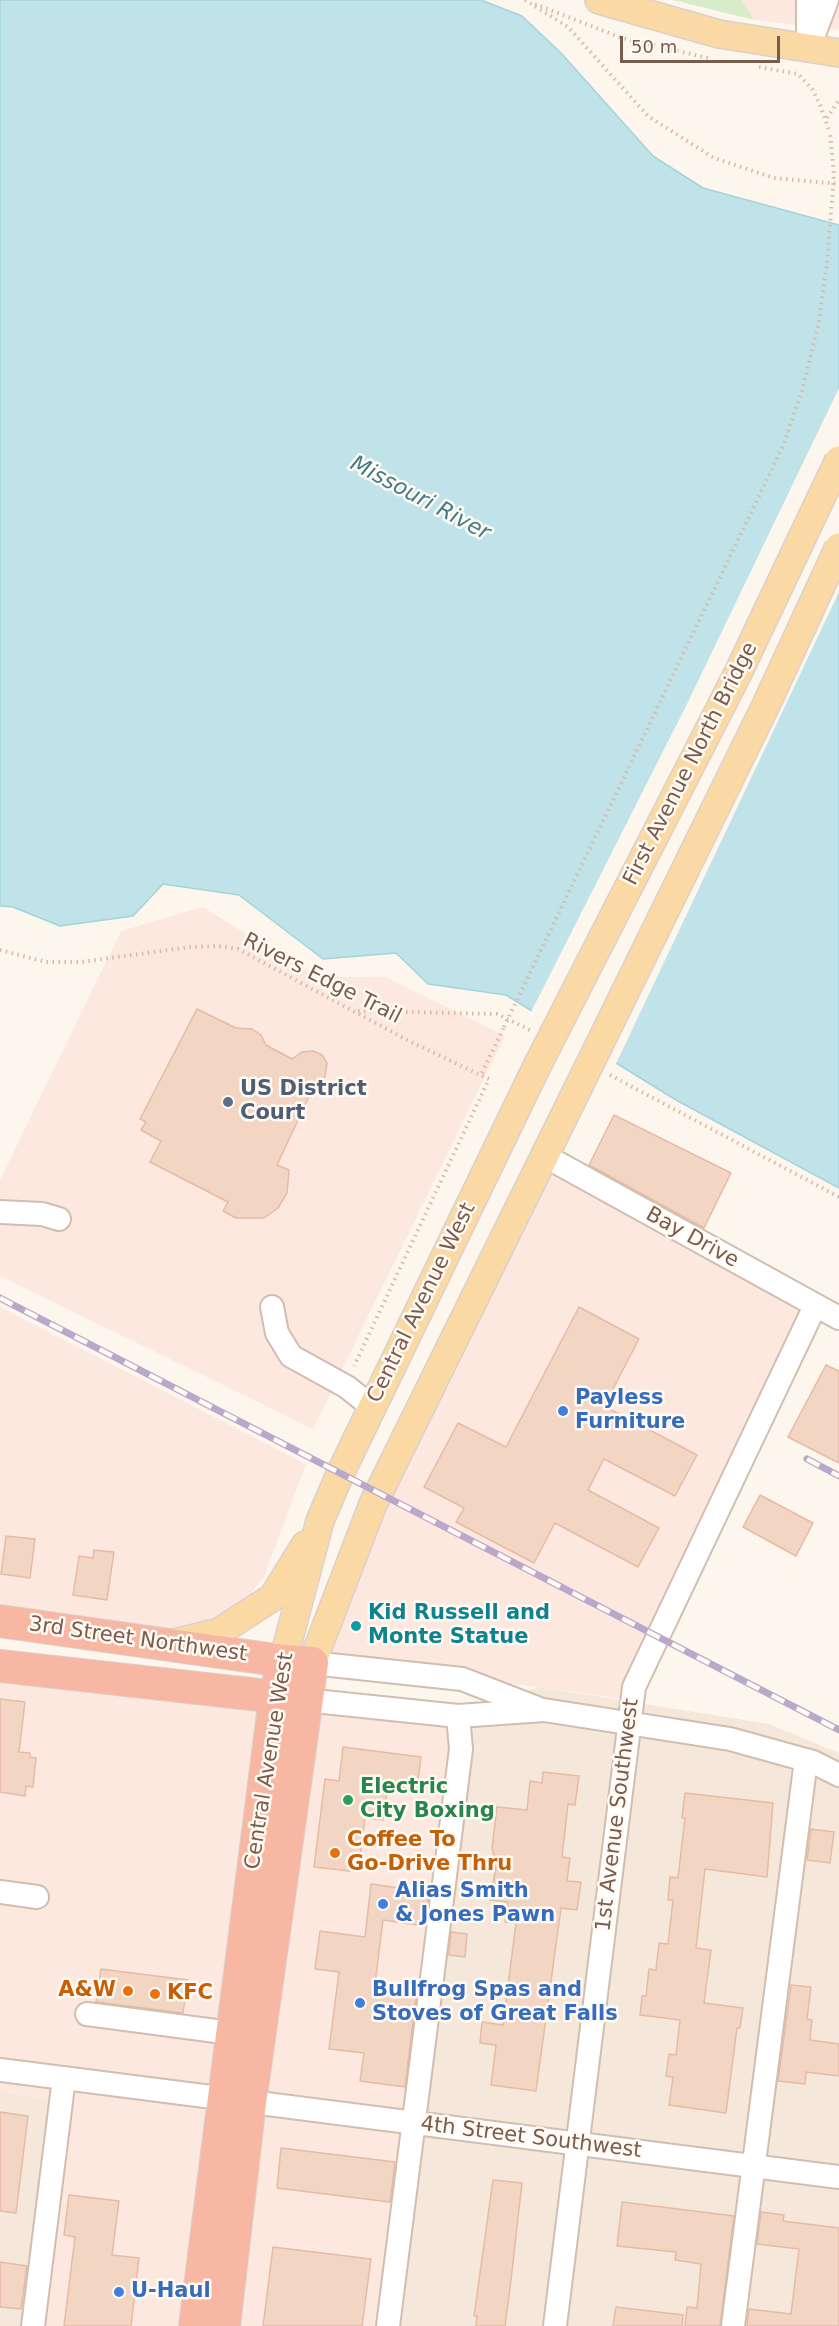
<!DOCTYPE html>
<html>
<head>
<meta charset="utf-8">
<style>
  body { margin:0 }
  #map { position:relative; width:839px; height:2326px; overflow:hidden; background:#fdf6ec; font-family:"DejaVu Sans",sans-serif }
  canvas { display:block }
  .scale { position:absolute; left:620px; top:36px; width:160px; height:27px; box-sizing:border-box; border:3px solid #7a5c4d; border-top:0; padding-left:8px; font-size:18px; line-height:21px; white-space:nowrap; color:#7a5c4d; -webkit-text-stroke:4px #fffaf3; paint-order:stroke }
</style>
</head>
<body>
<div id="map">
<canvas width="839" height="2326"></canvas>
<div class="scale">50 m</div>
</div>
<script>
const g = document.querySelector('canvas').getContext('2d');
g.lineJoin = 'round';
function paint(path, color) {
  g.fillStyle = color;
  g.fill(path, 'evenodd');
}
function poly(rows) {
  const path = new Path2D();
  for (const r of rows) {
    path.moveTo(r[0], r[1]);
    for (let i = 2; i < r.length; i += 2) path.lineTo(r[i], r[i + 1]);
  }
  return path;
}
function strokePath(path, color, width, dash) {
  g.strokeStyle = color;
  g.lineWidth = width;
  g.lineCap = dash ? 'butt' : 'round';
  g.setLineDash(dash || []);
  g.stroke(path);
}
function write(font, color, halo, rows, align = 'center') {
  g.font = font + ' "DejaVu Sans",sans-serif';
  g.lineWidth = 5;
  g.setLineDash([]);
  g.textBaseline = 'middle';
  g.strokeStyle = halo;
  g.fillStyle = color;
  for (const [text, x, y, turn = 0] of rows) {
    g.save();
    g.translate(x, y);
    g.rotate((+turn || 0) * Math.PI / 180);
    g.textAlign = isNaN(turn) ? turn : align;
    if (halo) g.strokeText(text, 0, 0);
    g.fillText(text, 0, 0);
    g.restore();
  }
}
paint(poly([
  [539,1687,769,1724,839,1753,839,2326,388,2326,458,1716],
  [0,2092,61,2100,33,2326,0,2326]
]), '#f5e8da');
paint(poly([
  [742,0,839,0,839,30,754,20],
  [203,907,316,977,386,977,505,1036,313,1429,0,1276,0,1180,121,931],
  [545,1156,815,1306,632,1700,539,1687,312,1663],
  [0,1307,306,1464,264,1577,219,1632,0,1621],
  [0,1666,275,1698,195,2326,33,2326,60,2100,0,2092],
  [305,1700,458,1716,388,2326,225,2326]
]), '#fde8e0');
paint(poly([
  [673,0,742,0,754,20]
]), '#d8ecc9');
const water = poly([
  [0,0,481,0,522,16,561,53,653,156,703,188,839,225,839,1188,676,1100,506,995,428,984,396,953,323,959,239,895,163,884,133,916,60,926,13,907,0,906,0,0]
]);
paint(water, '#bfe3e8');
strokePath(water, '#a5d3da', 1.5);
paint(poly([
  [839,388,839,592,615,1066,530,1014,686,706]
]), '#fdf6ec');
const building = poly([
  [197,1009,236,1028,252,1029,261,1035,266,1045,292,1059,302,1052,313,1051,322,1055,327,1063,325,1077,314,1086,277,1165,289,1170,287,1193,278,1208,264,1218,236,1218,223,1211,228,1202,150,1162,161,1141,141,1130,146,1122,140,1119,197,1009],
  [614,1115,731,1173,704,1228,589,1165,614,1115],
  [579,1307,639,1339,604,1406,697,1455,675,1496,604,1459,588,1490,659,1528,638,1567,555,1523,534,1563,456,1522,464,1508,424,1487,458,1423,506,1447,579,1307],
  [826,1365,839,1371,839,1463,788,1437,826,1365],
  [760,1495,813,1523,796,1556,743,1527,760,1495],
  [6,1536,35,1539,30,1578,1,1574,6,1536],
  [94,1550,114,1552,107,1600,73,1595,79,1556,93,1558,94,1550],
  [0,1699,25,1702,19,1752,30,1753,30,1757,36,1758,33,1787,26,1786,25,1796,0,1792,0,1699],
  [343,1747,421,1757,417,1789,388,1786,383,1820,365,1818,358,1872,314,1867,325,1779,339,1781,343,1747],
  [543,1772,579,1776,575,1805,568,1804,562,1857,570,1858,567,1881,581,1882,577,1910,561,1908,536,2091,491,2085,496,2045,480,2043,482,2022,503,2025,516,1923,505,1922,508,1902,490,1900,498,1856,494,1856,492,1848,497,1807,527,1810,530,1781,542,1783,543,1772],
  [685,1793,773,1803,767,1877,705,1869,696,1948,711,1950,704,2003,743,2008,740,2028,737,2028,726,2113,669,2105,673,2077,666,2076,669,2054,676,2055,680,2020,640,2015,642,1996,646,1996,649,1969,656,1970,659,1943,668,1944,673,1900,668,1900,670,1877,678,1878,685,1818,682,1818,685,1793],
  [811,1829,834,1832,830,1863,807,1860,811,1829],
  [371,1884,429,1892,425,1926,383,1920,375,1984,417,1989,405,2087,360,2081,364,2053,329,2049,339,1972,315,1969,320,1931,365,1937,371,1884],
  [451,1932,467,1934,465,1957,449,1955,451,1932],
  [101,1969,188,1980,183,2013,96,2002,101,1969],
  [791,1985,811,1987,807,2019,812,2020,810,2040,839,2044,839,2076,806,2072,805,2084,778,2081,791,1985],
  [0,2112,28,2116,16,2213,0,2211,0,2112],
  [281,2148,395,2162,390,2202,277,2188,281,2148],
  [493,2180,522,2183,511,2280,505,2326,476,2326,477,2316,474,2316,493,2180],
  [69,2195,119,2201,112,2255,139,2258,131,2326,64,2326,75,2237,64,2235,69,2195],
  [622,2202,734,2216,720,2326,685,2326,687,2307,697,2308,701,2264,675,2260,676,2252,617,2246,622,2202],
  [761,2212,784,2215,783,2221,839,2228,839,2326,747,2326,749,2309,791,2314,799,2249,757,2244,761,2212],
  [273,2247,371,2259,362,2326,263,2326,273,2247],
  [0,2262,27,2266,21,2309,0,2307,0,2262],
  [616,2307,683,2315,682,2326,613,2326,616,2307]
]);
paint(building, '#f3d5c3');
strokePath(building, '#e6bba3', 1.5);
const minor = poly([
  [808,0,808,50,827,0],
  [545,1156,839,1318],
  [0,1212,42,1214,59,1219],
  [272,1307,277,1333,291,1356,347,1387,372,1407],
  [312,1663,462,1679,537,1708],
  [305,1700,458,1716,544,1710,730,1739,813,1762,839,1775],
  [0,1892,37,1897],
  [87,2014,231,2033],
  [0,2070,839,2177],
  [33,2326,64,2078],
  [388,2326,461,1749,458,1716],
  [555,2326,634,1687,815,1306],
  [733,2326,806,1760]
]);
const major = poly([
  [599,0,719,34,839,53],
  [174,1643,219,1632,273,1597,305,1545],
  [283,1661,320,1521,340,1474,537,1066],
  [312,1663,373,1504,579,1086]
]);
const highway = poly([
  [0,1621,283,1661,312,1663,250,2102,224,2326],
  [0,1666,295,1699],
  [195,2326,275,1698,283,1661]
]);
strokePath(minor, '#d1beb0', 26);
strokePath(major, '#dad1cd', 30);
strokePath(highway, '#dad1cd', 34);
strokePath(poly([
  [525,0,568,27,648,116,714,158,774,178,839,184],
  [535,4,622,38,708,58],
  [759,67,798,74,812,89,820,105,830,133],
  [827,118,839,100],
  [0,950,46,962,81,962,190,947,218,946,238,949,409,1041,489,1079,354,1366],
  [358,1011,497,1014,530,1030],
  [482,1073,504,1027],
  [610,1075,839,1197]
]), '#d9b8a5', 4, [1.5, 4.5]);
strokePath(minor, '#fff', 22);
strokePath(major, '#fbd9a5', 27);
strokePath(highway, '#f7b7a3', 32);
const rail = poly([
  [0,1298,839,1730],
  [807,1459,839,1476]
]);
strokePath(rail, '#b9a8c9', 7);
strokePath(rail, '#fffaf3', 4.5, [14]);
const majorBridge = poly([
  [537,1066,738,673,839,460],
  [579,1086,766,705,839,547]
]);
strokePath(majorBridge, '#dad1cd', 30, []);
strokePath(poly([
  [504,1027,783,446,802,391,819,321,827,263,834,175,830,133]
]), '#d9b8a5', 4, [1.5, 4.5]);
strokePath(majorBridge, '#fbd9a5', 27);
for (const [x, y, r, color] of [
  [228,1102,6,"#5c6f8a"],
  [563,1411,6,"#3f7fe0"],
  [356,1626,6,"#0f9aa8"],
  [348,1800,6,"#2e9e5b"],
  [335,1853,6,"#e8710a"],
  [383,1904,6,"#3f7fe0"],
  [128,1991,6,"#e8710a"],
  [155,1994,6,"#e8710a"],
  [360,2003,6,"#3f7fe0"],
  [119,2292,6,"#3f7fe0"]
]) {
  const dot = new Path2D();
  dot.arc(x, y, r, 0, 2 * Math.PI);
  g.fillStyle = color;
  g.fill(dot);
  strokePath(dot, '#fffaf3', 2);
}
write('21px', '#7a5c4d', '#fffaf3', [
  ["First Avenue North Bridge",691,764,-63],
  ["Rivers Edge Trail",322,979,27],
  ["Bay Drive",692,1238,29],
  ["Central Avenue West",422,1303,-64],
  ["3rd Street Northwest",138,1640,8],
  ["Central Avenue West",270,1761,-81],
  ["1st Avenue Southwest",618,1815,-83],
  ["4th Street Southwest",531,2138,7]
]);
write('bold 21px', '#4e5e75', '#fffaf3', [
  ["US District",240,1090],
  ["Court",240,1114]
], 'left');
write('bold 21px', '#366cbe', '#fffaf3', [
  ["Payless",575,1399],
  ["Furniture",575,1423],
  ["Alias Smith",395,1892],
  ["& Jones Pawn",395,1916],
  ["Bullfrog Spas and",372,1991],
  ["Stoves of Great Falls",372,2015],
  ["U-Haul",131,2292]
], 'left');
write('bold 21px', '#0d838f', '#fffaf3', [
  ["Kid Russell and",368,1614],
  ["Monte Statue",368,1638]
], 'left');
write('bold 21px', '#27864d', '#fffaf3', [
  ["Electric",360,1788],
  ["City Boxing",360,1812]
], 'left');
write('bold 21px', '#c56008', '#fffaf3', [
  ["Coffee To",347,1841],
  ["Go-Drive Thru",347,1865],
  ["A&W",116,1991,"right"],
  ["KFC",167,1994]
], 'left');
write('italic 22px', '#437c86', '#fffaf3', [
  ["Missouri River",420,499,28]
]);
</script>
</body>
</html>
